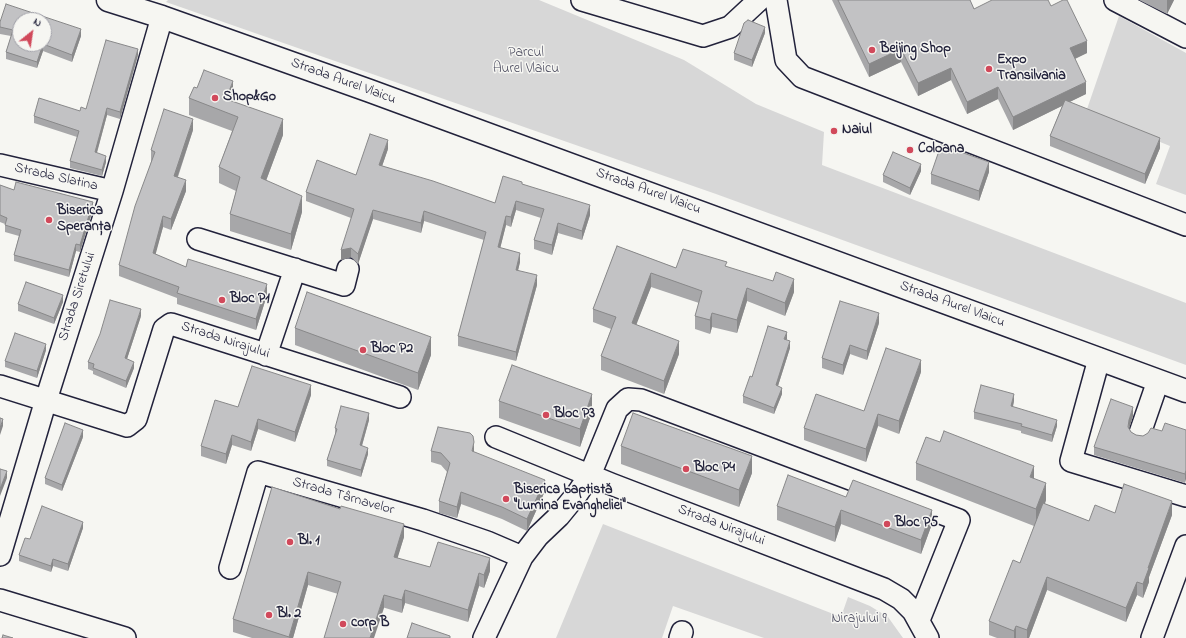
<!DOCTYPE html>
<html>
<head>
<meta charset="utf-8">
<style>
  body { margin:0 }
  #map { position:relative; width:1186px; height:638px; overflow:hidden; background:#f6f6f2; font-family:"Indie Flower",sans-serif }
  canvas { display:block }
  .north { position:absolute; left:12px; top:12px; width:40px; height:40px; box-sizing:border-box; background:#f6f6f2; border:1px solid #a1a1a9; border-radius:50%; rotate:30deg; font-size:11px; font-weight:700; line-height:16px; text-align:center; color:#22223b }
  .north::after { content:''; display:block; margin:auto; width:14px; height:18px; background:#d1495b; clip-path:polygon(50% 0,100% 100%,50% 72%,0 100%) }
</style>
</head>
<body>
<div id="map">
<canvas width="1186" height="638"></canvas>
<div class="north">N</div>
</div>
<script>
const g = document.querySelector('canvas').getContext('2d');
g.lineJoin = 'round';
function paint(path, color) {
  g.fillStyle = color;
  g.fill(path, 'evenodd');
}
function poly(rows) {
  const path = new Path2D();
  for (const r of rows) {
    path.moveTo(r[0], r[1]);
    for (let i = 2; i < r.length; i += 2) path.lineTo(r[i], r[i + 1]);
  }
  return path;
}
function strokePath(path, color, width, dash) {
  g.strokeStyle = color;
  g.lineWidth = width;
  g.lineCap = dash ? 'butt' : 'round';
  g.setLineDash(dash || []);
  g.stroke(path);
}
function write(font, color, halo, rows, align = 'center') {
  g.font = font + ' "Indie Flower",sans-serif';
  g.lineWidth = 3;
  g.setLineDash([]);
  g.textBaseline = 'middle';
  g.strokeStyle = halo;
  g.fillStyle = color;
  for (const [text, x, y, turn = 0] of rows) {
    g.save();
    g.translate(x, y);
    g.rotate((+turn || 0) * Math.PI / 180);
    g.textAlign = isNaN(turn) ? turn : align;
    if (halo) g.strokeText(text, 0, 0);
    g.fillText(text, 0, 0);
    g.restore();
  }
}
paint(poly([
  [168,0,539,0,684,60,756,104,824,132,822,165,1186,303,1186,365,716,194,166,2],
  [1119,16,1186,53,1186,195,1156,184,1170,146,1086,112],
  [603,524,841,617,848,597,870,606,888,617,903,638,764,638,673,606,662,638,556,638]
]), '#d7d7d7');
const minor = poly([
  [582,0,703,36,730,27,759,0],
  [776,0,786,60,802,77,1186,225],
  [1115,0,1186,37],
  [0,165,112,191],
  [198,239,344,285,348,269],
  [266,355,295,269],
  [1099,359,1071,461,1186,496],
  [0,386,127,426,136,419,164,329,171,324,400,397],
  [1140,433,1158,381],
  [496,437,611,484,884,589,901,599,913,611,928,638],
  [0,555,46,400,112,191,162,17],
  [230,568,258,472,423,520,487,542,522,557],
  [0,600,125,638],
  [484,638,522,557,538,536,559,516,577,494,590,475,617,409,628,399,641,400,959,520,919,620],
  [680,638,682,632],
  [1152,638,1186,546]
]);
const major = poly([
  [108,0,162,17,370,91,1186,391]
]);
strokePath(minor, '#22223b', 24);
strokePath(major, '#22223b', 25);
strokePath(minor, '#f6f6f2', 21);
strokePath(major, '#f6f6f2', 22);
paint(poly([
  [832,0,970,0,974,9,1051,6,1087,53,1075,59,1086,94,1069,102,1160,148,1145,184,1050,146,1050,136,1062,106,1013,130,998,99,967,114,951,80,918,96,901,62,869,77],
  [1139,0,1174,0,1167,14],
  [0,22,81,36,72,62,43,51,37,68,6,59,6,52,11,36,0,34],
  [765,33,752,67,734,60,734,53],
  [138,55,120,119,107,115,97,153,106,162,102,176,70,168,70,161,77,137,34,123,34,116,80,111,86,109],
  [233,97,232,101,283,135,266,181,302,212,291,250,230,231,230,214,236,191,219,183,219,167,232,131,189,115,189,98],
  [193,130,178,177,186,191,171,230,163,227,155,254,186,267,267,295,256,330,177,304,177,298,119,276,119,265,151,162,151,150],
  [388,149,382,166,495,203,522,185,590,215,582,240,558,233,552,255,534,249,534,240,541,218,516,210,511,227,506,225,500,248,520,262,518,270,537,285,516,361,458,346,458,336,484,240,424,221,421,233,373,219,358,264,351,257,341,260,351,218,306,201,306,192,356,175],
  [921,171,910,195,883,182,883,175],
  [989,172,979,201,931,184,931,174],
  [0,185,14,190,93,209,80,252,76,251,69,277,14,261,14,255,19,236,5,232,5,224,0,222],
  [617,246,676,268,727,267,794,292,785,316,747,301,737,333,712,327,710,334,695,329,695,316,699,303,651,287,636,324,679,354,664,394,601,370,601,356,611,329,593,322,593,309],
  [63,302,54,324,18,311,18,304],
  [141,316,127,359,134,368,126,388,93,374,93,371,88,369,88,362],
  [879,323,867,360,850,354,843,375,822,368,822,358],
  [295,328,431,355,418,390,295,345],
  [787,340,790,348,778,386,782,394,774,414,743,403,743,396,752,377],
  [46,350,37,378,5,367,5,361],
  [921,372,899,434,878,426,866,462,804,440,804,428,864,411],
  [311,395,295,442,258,429,251,451,232,445,226,464,201,456,201,446,238,407],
  [499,401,592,412,580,447,499,418],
  [1014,401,1013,407,1057,426,1052,442,1021,433,1021,431,974,419,974,412],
  [1133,416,1129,428,1131,432,1136,435,1143,436,1162,431,1186,430,1185,483,1094,455,1094,447],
  [369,420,362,446,368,454,361,477,327,466,327,460,335,435,335,428],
  [83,437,62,491,45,484,45,478],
  [940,442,1034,479,1046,500,1045,504,1089,521,1115,513,1172,515,1149,577,1149,582,1143,598,1137,595,1126,622,1047,590,1029,638,997,638,989,635,989,621,1020,563,1034,526,916,480,916,463],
  [621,446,752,473,739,507,621,464],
  [431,451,474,452,545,491,527,531,502,519,461,504,457,518,439,513,439,501,447,472,441,465,431,462],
  [272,487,404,537,397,558,430,567,490,571,484,588,479,586,468,622,405,603,402,613,308,585,293,638,252,638,233,632,233,619],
  [846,497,932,524,921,554,841,524,835,542,777,520,777,506],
  [83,528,68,571,53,566,51,572,19,561,19,555,30,539]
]), '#a7a7a9');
paint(poly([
  [1167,0,1174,0,1167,14],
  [765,27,765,33,752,67,752,60],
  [81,29,81,36,72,62,72,55],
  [1087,41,1087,53,1070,61,1070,48],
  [43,44,43,51,37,68,37,62],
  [138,49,138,55,120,119,120,112],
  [901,49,901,62,869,77,869,64],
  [951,68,951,80,918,96,918,83],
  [233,81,233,97,227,113,226,99],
  [1086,82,1086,94,1013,130,1013,117],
  [998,87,998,99,967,114,967,102],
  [107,108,107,115,95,159,95,152],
  [193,119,193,130,174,187,174,176],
  [283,119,283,135,261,194,261,178],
  [1160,138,1160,148,1145,184,1145,174],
  [388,140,388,149,379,175,379,165],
  [106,156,106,162,102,176,102,170],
  [989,162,989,172,979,201,979,191],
  [921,164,921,171,910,195,910,188],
  [186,180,186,191,171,230,171,219],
  [302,196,302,212,291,250,291,234],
  [516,201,516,210,511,227,511,217],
  [93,202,93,209,80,252,80,245],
  [590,205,590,215,582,240,582,231],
  [373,210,373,219,358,264,358,254],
  [424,211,424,221,421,233,421,223],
  [163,216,163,227,153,264,153,253],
  [506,216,506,225,498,257,498,247],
  [558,223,558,233,552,255,552,245],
  [76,244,76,251,69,277,69,270],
  [351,248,351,257,341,260,341,250],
  [520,253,520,262,516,279,516,270],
  [651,273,651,287,632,336,632,323],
  [537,275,537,285,516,361,516,352],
  [794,279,794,292,785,316,785,303],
  [267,284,267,295,256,330,256,319],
  [747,288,747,301,737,333,737,320],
  [63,295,63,302,54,324,54,318],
  [141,309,141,316,125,365,125,358],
  [712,313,712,327,710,334,710,320],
  [879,313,879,323,867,360,867,351],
  [787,332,787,339,784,346,784,339],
  [431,337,431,355,418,390,418,373],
  [679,341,679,354,664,394,664,381],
  [790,341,790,348,776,392,776,385],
  [46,344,46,350,37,378,37,371],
  [850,345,850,354,843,375,843,365],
  [921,360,921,372,899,434,899,421],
  [134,362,134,368,126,388,126,381],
  [311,385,311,395,295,442,295,432],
  [782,388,782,394,774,414,774,408],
  [592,394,592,412,580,447,580,429],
  [1014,394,1014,401,1011,413,1011,406],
  [1133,407,1133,416,1129,429,1129,420],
  [369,413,369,420,360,452,360,445],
  [878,414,878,426,866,462,866,449],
  [3,419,3,426,0,435,0,428],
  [258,419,258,429,251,451,251,442],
  [1057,420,1057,426,1052,442,1052,435],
  [83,430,83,437,62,491,62,485],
  [232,435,232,445,226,464,226,454],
  [474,442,474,453,472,451],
  [368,448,368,454,361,477,361,470],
  [752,456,752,473,739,507,739,490],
  [1034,466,1034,483,1030,477],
  [1186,470,1186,479,1185,483,1185,474],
  [7,471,7,478,0,496,0,489],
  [545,480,545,491,527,531,527,519],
  [1046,483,1046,500,1036,526,1036,509],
  [461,492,461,504,457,518,457,507],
  [1172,501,1172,515,1149,577,1149,582,1143,598,1143,584,1148,568],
  [841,510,841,524,835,542,835,527],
  [932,510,932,524,921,554,921,540],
  [83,522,83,528,68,571,68,564],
  [404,524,404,537,394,570,394,557],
  [490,558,490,571,484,588,484,575],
  [53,559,53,566,51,572,51,566],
  [308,572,308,585,293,638,289,638],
  [479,573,479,586,468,622,468,610],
  [1047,577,1047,590,1029,638,1027,638,1027,630],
  [1137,582,1137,595,1126,622,1126,608],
  [405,590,405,603,402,613,402,600],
  [384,595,384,608,374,638,370,638],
  [1016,626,1016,638,1014,638,1014,631]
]), '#888889');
const building = poly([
  [838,0,970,0,974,9,992,0,1048,0,1051,6,1063,0,1067,0,1087,41,1070,48,1086,82,1013,117,998,87,967,102,951,68,918,83,901,49,869,64,838,0],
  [6,4,81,29,72,55,43,44,37,62,6,52,13,30,0,27,0,22,6,4],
  [20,20,44,20,44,44,20,44,20,20],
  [748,20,765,27,752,60,734,53,744,23,748,20],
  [106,40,138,49,120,112,107,108,95,152,106,156,102,170,70,161,79,131,34,116,39,98,80,111,81,107,86,109,106,40],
  [204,70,233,81,226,99,283,119,261,178,302,196,291,234,230,214,240,177,219,167,238,117,189,98,194,87,197,88,204,70],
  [1065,100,1160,138,1145,174,1050,136,1065,100],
  [164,109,193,119,174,176,186,180,171,219,163,216,153,253,186,267,188,259,267,284,256,319,177,293,179,287,119,265,135,206,155,152,151,150,164,109],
  [370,134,388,140,379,165,433,181,495,203,503,176,522,182,522,184,590,205,582,231,558,223,552,245,534,240,544,209,516,201,511,217,506,216,498,247,520,253,516,270,537,275,516,352,458,336,486,232,424,211,421,223,373,210,358,254,351,248,341,250,354,209,306,192,317,160,356,175,370,134],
  [941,145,989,162,979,191,931,174,941,145],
  [893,152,921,164,910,188,883,175,893,152],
  [16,182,93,202,80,245,76,244,69,270,14,255,21,230,5,225,7,218,0,215,0,185,14,190,16,182],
  [617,246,676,268,683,249,727,262,725,266,773,281,776,272,794,279,785,303,747,288,737,320,712,313,710,320,695,316,702,291,651,273,632,323,679,341,664,381,601,356,616,317,593,309,617,246],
  [26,282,63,295,54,318,18,304,26,282],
  [307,292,431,337,418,373,295,328,307,292],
  [110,300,141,309,125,358,134,362,126,381,93,368,94,364,88,362,100,334,110,300],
  [840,301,879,313,867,351,850,345,843,365,822,358,840,301],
  [768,326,787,332,784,339,790,341,776,385,782,388,774,408,743,396,750,376,752,377,768,326],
  [15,333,46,344,37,371,5,361,15,333],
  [886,348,921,360,899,421,878,414,866,449,804,428,816,394,864,411,886,348],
  [512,365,592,394,580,429,499,401,512,365],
  [252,366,311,385,295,432,258,419,251,442,232,435,226,454,201,446,215,400,238,407,252,366],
  [981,385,1014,394,1011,406,1057,420,1052,435,1021,426,1022,424,974,412,981,385],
  [1111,399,1133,407,1129,420,1128,427,1131,432,1136,435,1143,436,1148,433,1151,428,1162,431,1165,423,1186,430,1186,470,1185,474,1094,447,1111,399],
  [341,406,369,413,360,445,368,448,361,470,327,460,337,429,335,428,341,406],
  [633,413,752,456,739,490,621,446,633,413],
  [0,418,3,419,0,428,0,418],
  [65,423,83,430,62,485,45,478,65,423],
  [438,427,470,433,473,436,474,442,472,451,545,480,527,519,502,507,461,492,457,507,439,501,450,463,441,453,431,451,438,427],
  [944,431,1034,466,1030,477,1046,483,1036,509,916,463,926,437,940,442,944,431],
  [0,469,7,471,0,489,0,469],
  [788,475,846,497,853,480,932,510,921,540,841,510,835,527,777,506,788,475],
  [1124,484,1172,501,1148,568,1149,568,1143,584,1137,582,1126,608,1047,577,1027,630,1016,626,1014,631,989,621,1013,560,1020,563,1043,503,1089,521,1095,505,1115,513,1124,484],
  [272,487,340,509,341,506,404,524,394,557,430,567,438,542,490,558,484,575,479,573,468,610,405,590,402,600,384,595,370,638,324,638,341,582,308,572,289,637,233,619,272,487],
  [42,506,83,522,68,564,53,559,51,566,19,555,25,538,30,539,42,506],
  [412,623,450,636,450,638,407,638,412,623],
  [3,635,13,638,2,638,3,635]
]);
paint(building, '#c2c2c4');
strokePath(building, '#888889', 1);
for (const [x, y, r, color] of [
  [872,50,4,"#d1495b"],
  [989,69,4,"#d1495b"],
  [215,98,4,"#d1495b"],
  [834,131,4,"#d1495b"],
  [910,150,4,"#d1495b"],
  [49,220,4,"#d1495b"],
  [222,300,4,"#d1495b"],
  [363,350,4,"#d1495b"],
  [546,415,4,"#d1495b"],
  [686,469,4,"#d1495b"],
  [506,499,4,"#d1495b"],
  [887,524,4,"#d1495b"],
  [290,542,4,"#d1495b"],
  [269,615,4,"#d1495b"],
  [343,624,4,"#d1495b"]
]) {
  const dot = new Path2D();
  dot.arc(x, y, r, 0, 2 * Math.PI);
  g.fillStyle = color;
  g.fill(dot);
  strokePath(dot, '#f6f6f2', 1.5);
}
write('bold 14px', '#22223b', '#f6f6f2', [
  ["Beijing Shop",880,50],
  ["Expo",997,61],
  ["Transilvania",997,77],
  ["Shop&Go",223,98],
  ["Naiul",842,131],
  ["Coloana",918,150],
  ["Biserica",57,212],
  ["Speranța",57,228],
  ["Bloc P1",230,300],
  ["Bloc P2",371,350],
  ["Bloc P3",554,415],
  ["Bloc P4",694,469],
  ["Biserica baptistă",514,491],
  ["\"Lumina Evangheliei\"",514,507],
  ["Bloc P5",895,524],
  ["Bl. 1",298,542],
  ["Bl. 2",277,615],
  ["corp B",351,624]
], 'left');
write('14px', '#4f4f62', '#f6f6f2', [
  ["Parcul",526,54],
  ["Aurel Vlaicu",526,70],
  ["Nirajului 9",859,620]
]);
write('14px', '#22223b', '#f6f6f2', [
  ["Strada Aurel Vlaicu",343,82,20],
  ["Strada Slatina",56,178,13],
  ["Strada Aurel Vlaicu",648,192,20],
  ["Strada Siretului",78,297,-72],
  ["Strada Aurel Vlaicu",952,305,20],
  ["Strada Nirajului",225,341,18],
  ["Strada Târnavelor",343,497,16],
  ["Strada Nirajului",721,526,21]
]);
</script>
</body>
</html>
